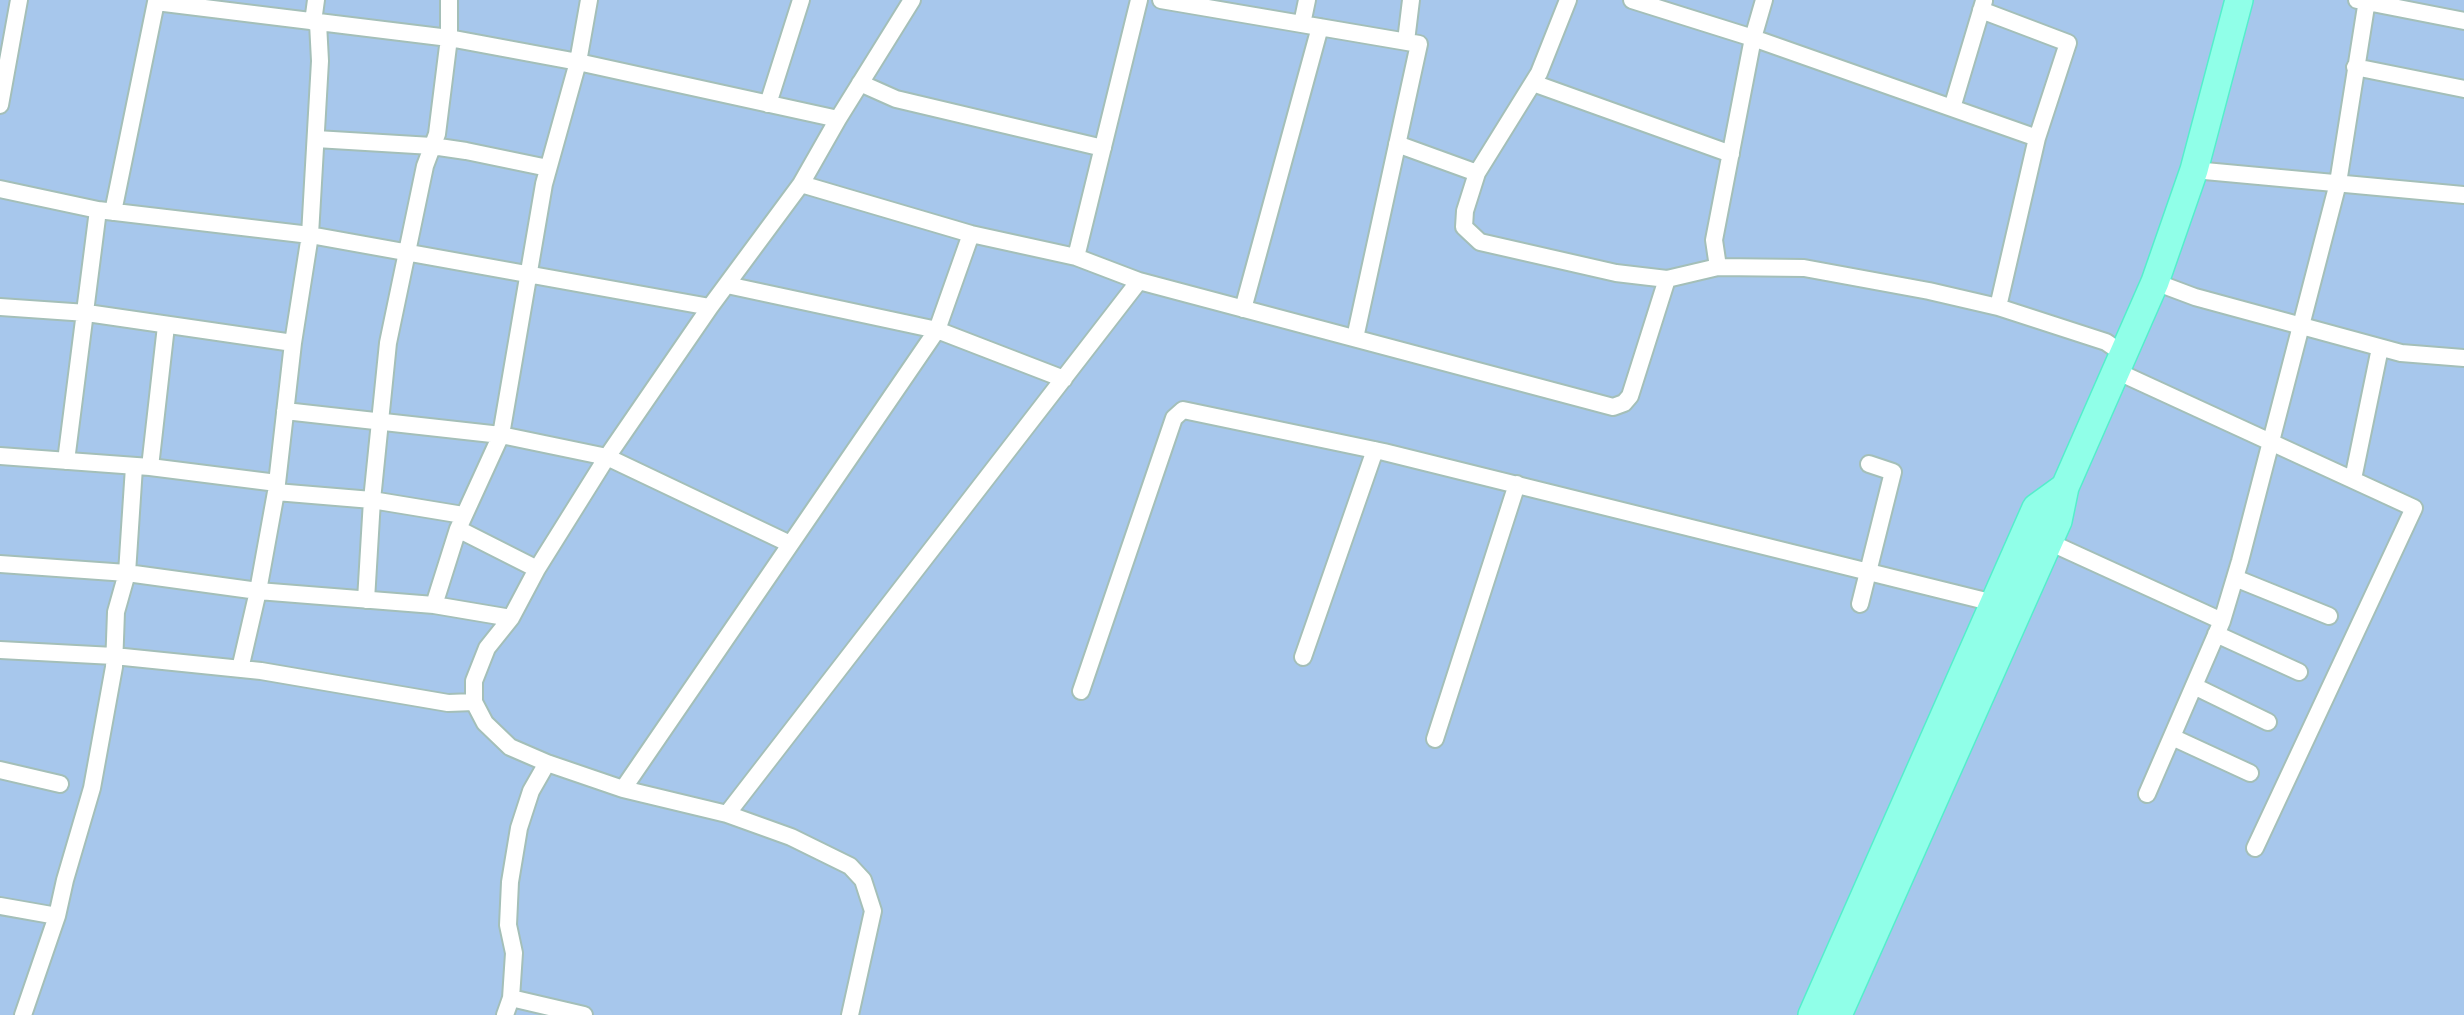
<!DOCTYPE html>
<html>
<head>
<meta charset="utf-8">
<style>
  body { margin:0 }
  canvas { display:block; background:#e2f3ef }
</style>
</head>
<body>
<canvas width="2464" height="1015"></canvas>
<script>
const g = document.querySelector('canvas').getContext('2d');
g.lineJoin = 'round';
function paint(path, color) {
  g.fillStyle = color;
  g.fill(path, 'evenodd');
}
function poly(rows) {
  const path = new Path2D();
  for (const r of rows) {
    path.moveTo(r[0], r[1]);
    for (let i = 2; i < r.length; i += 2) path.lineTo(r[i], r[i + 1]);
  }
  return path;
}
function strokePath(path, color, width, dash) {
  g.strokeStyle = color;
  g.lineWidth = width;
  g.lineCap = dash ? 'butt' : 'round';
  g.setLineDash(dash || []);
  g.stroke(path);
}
paint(poly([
  [0,0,2464,0,2464,1015,0,1015]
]), '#a7c7ec');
const minor = poly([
  [157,0,156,2,449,38,578,62,838,119],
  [1161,0,1419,44,1355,338],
  [1568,0,1539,73,1477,173,1465,211,1464,227,1480,242,1616,273,1667,279,1718,267,1804,268,1929,291,1998,307,2106,342,2122,353],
  [1632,0,1753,38,2037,138],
  [2357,0,2464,21],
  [1981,10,2068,43,2037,138,1998,307],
  [313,22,316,0],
  [1302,24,1307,0],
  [1406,41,1411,0],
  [2355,67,2464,89],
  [860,83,896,99,1103,148],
  [1533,83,1731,154],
  [768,104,801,0],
  [0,105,19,0],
  [1952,108,1984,1],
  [316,139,432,146,466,151,548,168],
  [1397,144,1477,173],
  [2194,170,2464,195],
  [801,184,971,234,1076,257,1139,281],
  [0,189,98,210,310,235,710,307],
  [113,212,156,2],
  [1076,257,1139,0],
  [1718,267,1714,240,1753,38,1764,0],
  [2155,282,2195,297,2401,353,2464,358],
  [727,285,937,330,971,234],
  [0,307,87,313,293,343],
  [1243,309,1320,27],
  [2114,370,2414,508,2255,848],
  [285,411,501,435,607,457,790,544],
  [0,456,150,467,277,483],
  [66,461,98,210],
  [150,467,166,326],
  [2353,479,2380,348],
  [276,492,372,500,463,515],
  [458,529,537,569],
  [2049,542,2222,621],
  [0,564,127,573,258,591,434,605,511,618],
  [2235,578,2329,616],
  [366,600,372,500,388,343,425,166,437,134,449,38,449,0],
  [1860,604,1893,472,1869,464],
  [434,605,458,529,501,435,544,184,578,62,589,0],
  [2216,634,2299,672],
  [0,650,114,656,261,671,448,703,474,702],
  [1303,657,1375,450],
  [240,669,258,591,276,492,293,343,310,235,320,61,318,23],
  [2194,686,2268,722],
  [1081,691,1174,418,1183,410,1384,452,1994,603],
  [2172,737,2250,773],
  [1435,739,1517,484],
  [0,770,60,784],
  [623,789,937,330,1064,379],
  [2147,794,2222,621,2240,561,2338,183,2367,0],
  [727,814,1139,281,1613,407,1624,403,1630,396,1667,279],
  [0,906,57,916],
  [511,998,584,1015],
  [23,1015,57,916,65,880,92,788,114,667,116,612,127,573,134,467],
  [505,1015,511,998,514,953,508,925,510,882,519,828,531,791,547,763],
  [850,1015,873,911,863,880,850,866,791,837,727,814,623,789,547,763,510,747,485,723,474,702,474,681,487,648,511,618,537,569,607,457,710,307,801,184,838,119,912,0]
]);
const primary = poly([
  [1812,1015,2036,508,2065,487],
  [1838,1015,2058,521,2065,487,2155,282,2194,170,2239,0]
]);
strokePath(minor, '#a4bfb8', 20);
strokePath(primary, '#5ec', 30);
strokePath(minor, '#fff', 16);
strokePath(primary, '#90ffe8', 27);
</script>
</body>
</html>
